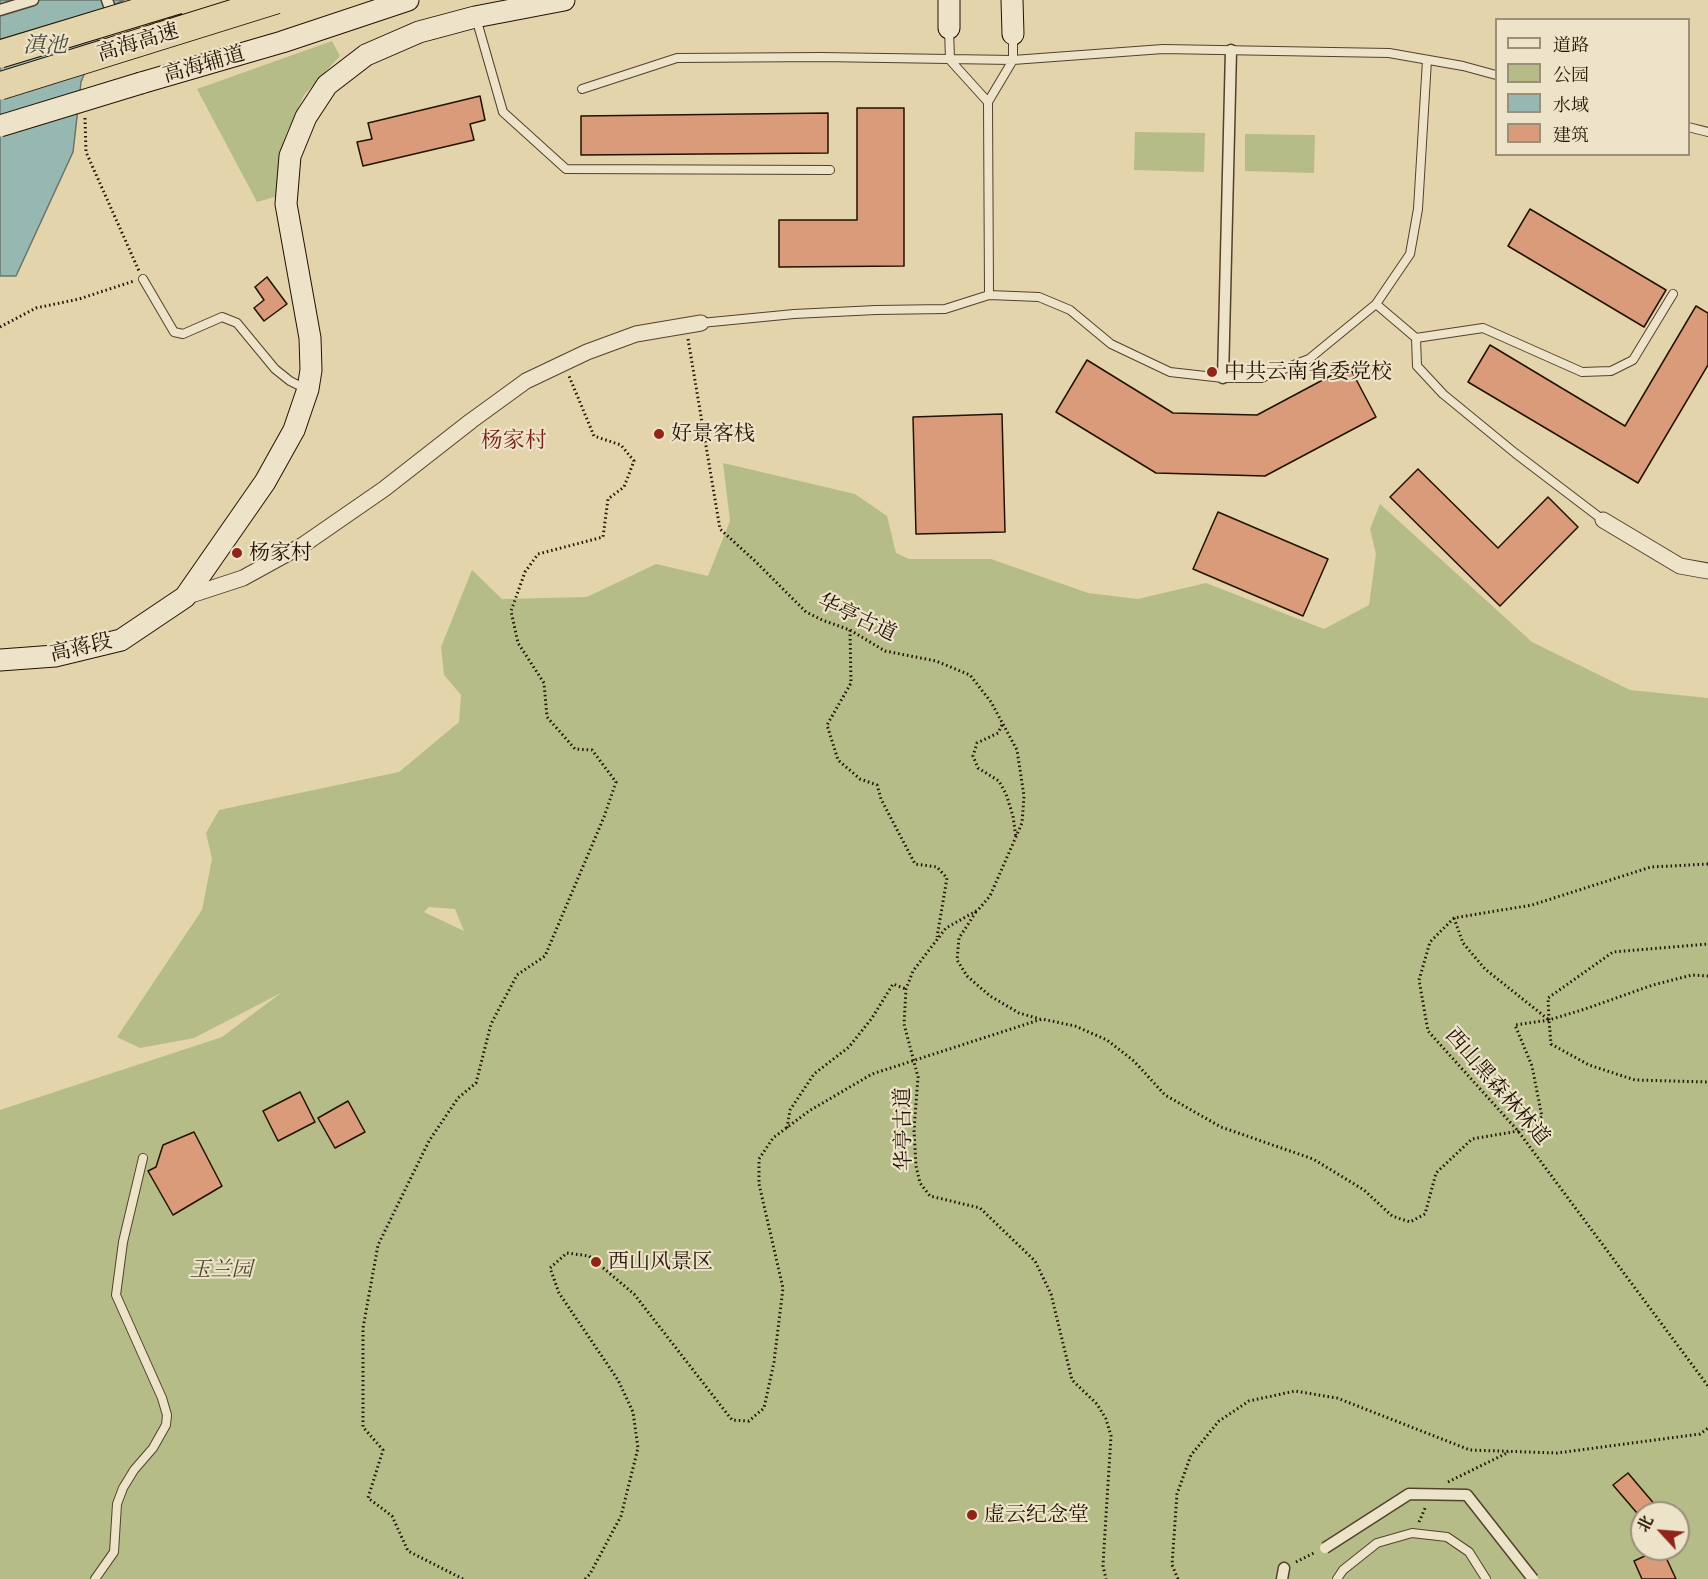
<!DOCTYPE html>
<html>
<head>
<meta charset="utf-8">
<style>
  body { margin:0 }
  #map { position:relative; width:1708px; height:1579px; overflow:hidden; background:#e3d4ac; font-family:"EB Garamond","Noto Serif SC",serif }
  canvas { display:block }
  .legend { position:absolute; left:1495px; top:18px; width:195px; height:138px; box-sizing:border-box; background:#ede3c9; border:2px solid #9c8f79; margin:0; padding:8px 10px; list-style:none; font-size:18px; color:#231200 }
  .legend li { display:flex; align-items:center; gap:12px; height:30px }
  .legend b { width:30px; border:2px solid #9c8f79 }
  .north { position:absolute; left:1630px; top:1501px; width:60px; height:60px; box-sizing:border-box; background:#ede3c9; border:2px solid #9c8f79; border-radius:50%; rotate:296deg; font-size:16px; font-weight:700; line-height:24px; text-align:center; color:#231200 }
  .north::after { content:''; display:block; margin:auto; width:21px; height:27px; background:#8f2418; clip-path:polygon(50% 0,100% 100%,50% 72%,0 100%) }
</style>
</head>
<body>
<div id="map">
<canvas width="1708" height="1579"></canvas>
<ul class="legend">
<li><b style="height:8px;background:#ede3c9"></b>道路</li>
<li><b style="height:16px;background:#b5bc88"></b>公园</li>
<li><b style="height:16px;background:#97b7b1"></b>水域</li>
<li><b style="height:16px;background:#d99b7a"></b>建筑</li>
</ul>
<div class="north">北</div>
</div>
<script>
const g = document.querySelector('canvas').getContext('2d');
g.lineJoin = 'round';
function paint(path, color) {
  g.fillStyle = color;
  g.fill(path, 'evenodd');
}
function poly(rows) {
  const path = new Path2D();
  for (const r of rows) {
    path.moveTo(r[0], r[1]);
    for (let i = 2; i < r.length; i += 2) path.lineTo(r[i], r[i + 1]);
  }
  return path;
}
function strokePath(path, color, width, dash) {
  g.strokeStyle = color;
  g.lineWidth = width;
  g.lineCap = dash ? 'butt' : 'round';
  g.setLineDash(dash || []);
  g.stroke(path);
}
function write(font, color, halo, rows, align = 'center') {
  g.font = font + ' "EB Garamond","Noto Serif SC",serif';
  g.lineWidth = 4.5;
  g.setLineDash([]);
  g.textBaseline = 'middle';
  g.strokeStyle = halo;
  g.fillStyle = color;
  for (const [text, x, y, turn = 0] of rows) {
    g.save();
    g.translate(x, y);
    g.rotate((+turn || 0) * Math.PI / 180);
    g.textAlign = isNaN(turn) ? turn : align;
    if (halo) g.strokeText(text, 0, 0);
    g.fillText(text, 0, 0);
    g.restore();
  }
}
paint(poly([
  [332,41,340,56,304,95,285,137,278,196,257,202,197,89],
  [1135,132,1205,133,1204,172,1134,170],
  [1245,134,1315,135,1314,173,1245,171],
  [723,463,855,494,887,516,896,553,909,559,991,559,1088,593,1138,599,1206,583,1324,629,1369,605,1376,554,1370,529,1380,504,1532,642,1630,690,1708,698,1708,1579,0,1579,0,1110,222,1037,281,993,194,1038,140,1048,117,1037,202,910,212,859,206,833,219,810,399,772,459,722,461,695,444,675,441,647,472,570,502,599,587,597,656,564,708,576,730,521],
  [429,907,455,909,464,931,424,912],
  [1642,1513,1678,1513,1678,1549,1642,1549]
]), '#b5bc88');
const water = poly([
  [0,0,124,0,111,6,81,82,73,152,16,276,0,276,0,0]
]);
paint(water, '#97b7b1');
strokePath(water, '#69756a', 1.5);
const building = poly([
  [480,96,485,120,470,124,474,140,363,166,357,142,372,139,368,123,480,96],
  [857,108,904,108,904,266,779,267,779,220,857,220,857,108],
  [828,113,828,153,581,155,581,116,828,113],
  [1530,209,1666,290,1644,327,1508,246,1530,209],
  [267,277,287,304,264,321,254,308,264,300,255,287,267,277],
  [1696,306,1708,313,1708,365,1638,483,1468,382,1490,345,1625,426,1696,306],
  [1087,360,1173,413,1257,415,1349,366,1376,417,1265,476,1156,473,1056,412,1087,360],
  [1002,414,1005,532,916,534,913,417,1002,414],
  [1418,469,1498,548,1548,497,1578,527,1500,606,1390,497,1418,469],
  [1218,512,1328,559,1303,616,1193,569,1218,512],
  [300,1092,315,1122,278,1141,263,1111,300,1092],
  [348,1101,365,1132,335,1148,318,1118,348,1101],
  [194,1132,222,1186,173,1215,148,1171,156,1167,163,1145,194,1132],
  [1628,1473,1662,1513,1637,1513,1613,1485,1628,1473],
  [1660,1549,1662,1549,1676,1579,1642,1579,1634,1561,1660,1549]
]);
paint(building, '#d99b7a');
strokePath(building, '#231200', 1.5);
const service = poly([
  [476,18,503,112,566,169,830,170],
  [949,28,950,60,988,102],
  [582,89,677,58,821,57,1013,60,1163,49,1389,53,1463,66,1496,75],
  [1688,127,1708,132],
  [143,279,174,332,183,334,222,317,237,323,275,369,290,381,306,389],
  [989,295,988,102,1013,60,1013,36],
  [1376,304,1416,338,1417,366,1443,394,1515,453,1603,520],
  [701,323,794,314,876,310,945,309,989,295,1039,297,1070,310,1111,344,1170,372,1223,378,1261,378,1309,359,1376,304,1410,254,1418,209,1427,60],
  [1416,338,1483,328,1582,372,1611,371,1633,360,1673,294],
  [95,1579,114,1552,117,1504,123,1488,134,1470,153,1448,166,1425,167,1415,162,1398,116,1295,123,1242,143,1158],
  [1337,1579,1343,1570,1377,1543,1412,1533,1447,1537,1469,1552,1486,1579]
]);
const pedestrian = poly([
  [107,0,114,19],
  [0,10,33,0],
  [1223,378,1231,50],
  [1282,1579,1284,1568]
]);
const minor = poly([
  [1603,520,1680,566,1708,571],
  [185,597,243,578,303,545,384,489,471,421,526,381,587,352,636,334,701,323]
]);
const secondary = poly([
  [949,0,949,28],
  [1012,0,1013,34],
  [141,83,282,42,408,0],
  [0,660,55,656,121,640,185,597,265,482,294,430,308,389,311,370,310,338,286,204,290,156,306,117,327,85,366,55,419,32,475,17,564,0]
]);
strokePath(service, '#53422b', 10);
strokePath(pedestrian, '#53422b', 13);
strokePath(minor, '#53422b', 17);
strokePath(secondary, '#231200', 23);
strokePath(poly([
  [85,118,86,152,139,271],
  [0,327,36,308,79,299,134,281],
  [688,339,720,529,756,562,806,612,822,620,850,630,885,651,936,661,970,675,991,702,1017,750,1024,796,1022,823,990,896,978,910,946,928,913,971,906,989,904,1024,918,1077,914,1130,916,1166,920,1183,930,1196,980,1208,1035,1261,1051,1294,1072,1380,1097,1404,1106,1419,1111,1436,1104,1548,1103,1566,1106,1579],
  [850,630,851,683,827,725,838,760,860,779,877,785,881,799,915,864,937,867,947,878,937,937],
  [1002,725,998,733,977,743,973,756,978,768,999,781,1006,794,1013,816,1016,838],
  [1708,864,1651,867,1532,905,1454,918,1430,942,1419,980,1428,1031,1518,1131,1708,1386],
  [976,912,959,938,957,960,967,976,990,996,1019,1013,1040,1019],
  [1454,918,1463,943,1485,969,1549,1020,1551,1044,1589,1065,1635,1080,1708,1082],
  [1549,1020,1548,998,1613,952,1708,944],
  [787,1128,790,1110,814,1074,849,1047,872,1018,893,984,906,989],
  [1448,1482,1509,1452],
  [1419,1522,1426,1506],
  [1296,1562,1314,1553],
  [463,1579,408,1551,392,1516,368,1498,383,1450,363,1427,363,1328,378,1245,429,1141,458,1098,476,1083,491,1024,517,975,545,956,604,817,616,782,592,750,575,749,547,717,544,683,518,643,511,611,525,572,538,554,603,537,608,499,624,487,634,461,621,445,594,436,569,376],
  [585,1579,590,1574,621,1516,638,1448,633,1412,618,1380,559,1293,550,1268,567,1253,589,1256,634,1294,732,1420,749,1421,764,1408,774,1362,783,1288,759,1184,759,1159,773,1138,809,1111,872,1074,1042,1019,1075,1026,1107,1040,1134,1061,1165,1095,1221,1127,1313,1159,1364,1190,1392,1216,1410,1222,1425,1214,1436,1173,1472,1139,1518,1131,1542,1117,1532,1066,1515,1025,1549,1020,1585,1009,1653,985,1692,975,1708,976],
  [1178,1579,1172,1565,1177,1494,1191,1455,1219,1421,1249,1401,1295,1391,1337,1398,1470,1450,1557,1453,1700,1434,1708,1428]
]), '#231200', 3, [1.5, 3]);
strokePath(service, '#ede3c9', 8);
strokePath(pedestrian, '#ede3c9', 10);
strokePath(minor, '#ede3c9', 15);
strokePath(secondary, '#ede3c9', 21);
const pedestrianBridge = poly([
  [1325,1548,1409,1494,1467,1495,1533,1579]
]);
const secondaryBridge = poly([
  [0,126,141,83]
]);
const motorwayBridge = poly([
  [0,54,178,0],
  [0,86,276,0]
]);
strokePath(pedestrianBridge, '#53422b', 13, []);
strokePath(secondaryBridge, '#231200', 23, []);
strokePath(motorwayBridge, '#231200', 29, []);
strokePath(pedestrianBridge, '#ede3c9', 10);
strokePath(secondaryBridge, '#ede3c9', 21);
strokePath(motorwayBridge, '#e3d4ac', 27);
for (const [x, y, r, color] of [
  [1212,372,6,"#8f2418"],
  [659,434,6,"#8f2418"],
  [237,553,6,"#8f2418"],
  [596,1262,6,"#8f2418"],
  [972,1515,6,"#8f2418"]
]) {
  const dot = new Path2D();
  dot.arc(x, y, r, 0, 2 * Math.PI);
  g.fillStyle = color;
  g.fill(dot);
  strokePath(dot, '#ede3c9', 2);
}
write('21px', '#231200', '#ede3c9', [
  ["高海高速",138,43,-17],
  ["高海辅道",204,65,-16],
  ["华亭古道",857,618,25],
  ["高蒋段",81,648,-13],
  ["西山黑森林林道",1497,1087,49],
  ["华亭古道",904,1129,-91]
]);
write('21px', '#231200', '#ede3c9', [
  ["中共云南省委党校",1224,372],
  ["好景客栈",671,434],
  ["杨家村",249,553],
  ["西山风景区",608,1262],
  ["虚云纪念堂",984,1515]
], 'left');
write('italic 21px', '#4f4529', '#ede3c9', [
  ["玉兰园",221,1270]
]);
write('italic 22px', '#4c4c3e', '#ede3c9', [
  ["滇池",45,46]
]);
write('22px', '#7a1f14', '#ede3c9', [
  ["杨家村",514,441]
]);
</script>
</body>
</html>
